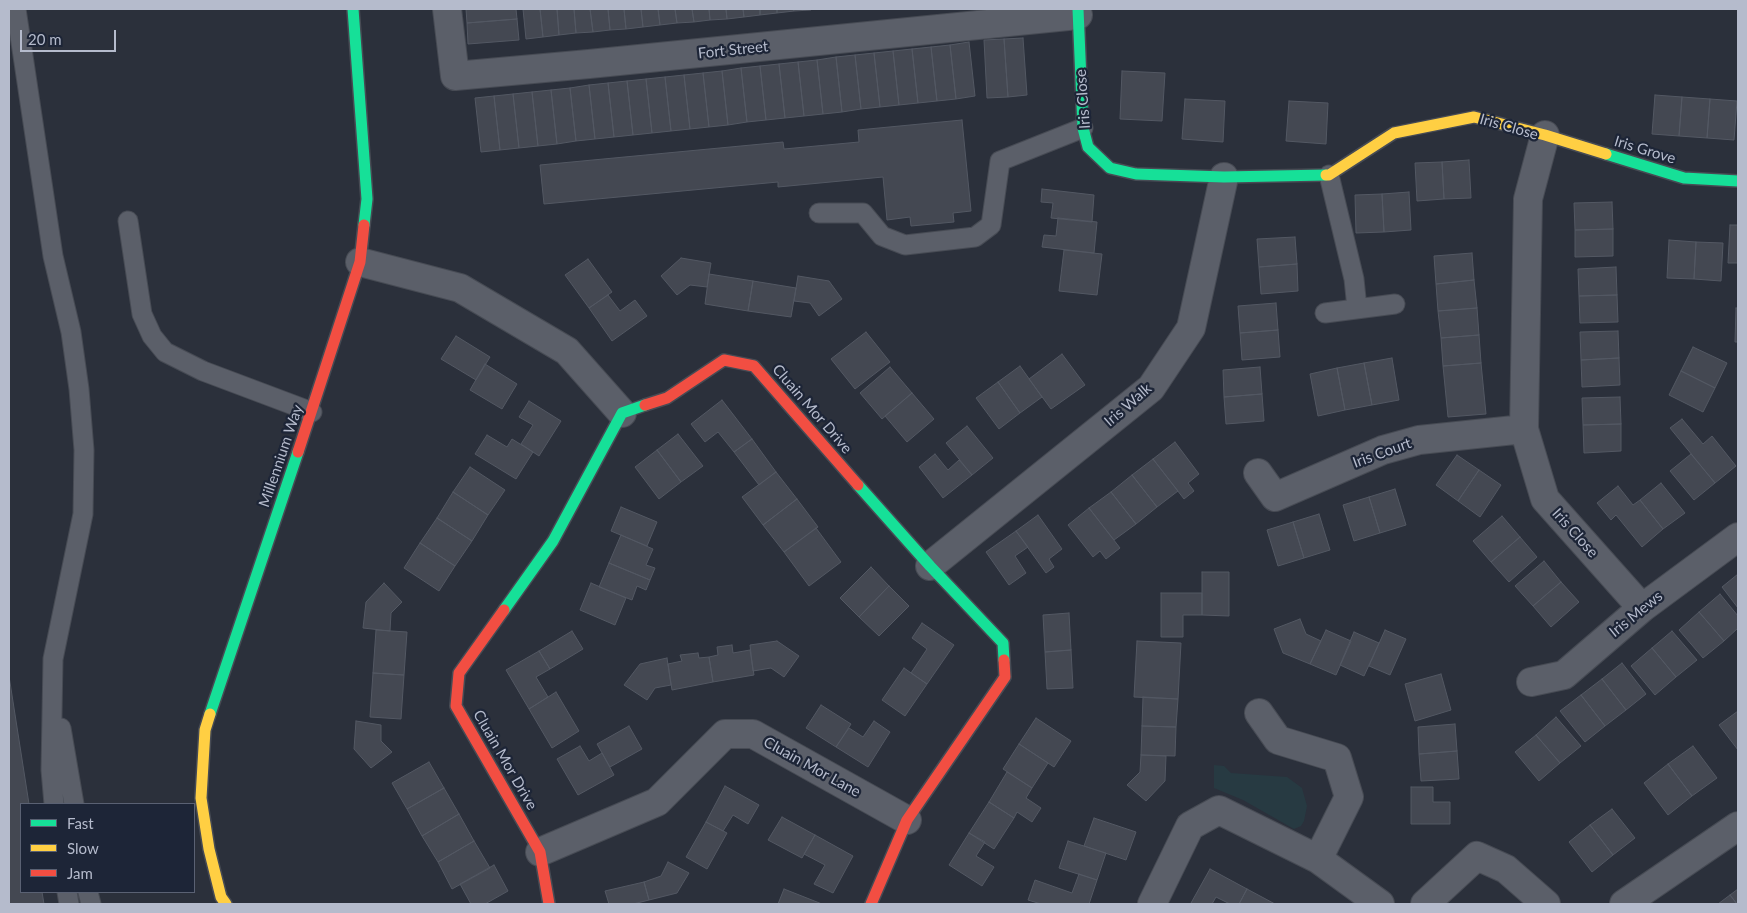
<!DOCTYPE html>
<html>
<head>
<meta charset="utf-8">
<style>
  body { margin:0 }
  #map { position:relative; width:1747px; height:913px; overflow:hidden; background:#2b303b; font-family:Lato,sans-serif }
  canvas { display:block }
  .frame { position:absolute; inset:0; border:10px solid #b5bbcc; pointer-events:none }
  .legend { position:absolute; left:20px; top:803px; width:175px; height:90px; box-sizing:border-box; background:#1d2537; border:1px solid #5a6173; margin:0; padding:6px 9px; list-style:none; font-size:15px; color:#b5bbcc }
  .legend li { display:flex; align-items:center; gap:10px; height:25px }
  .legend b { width:25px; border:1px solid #5a6173 }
  .scale { position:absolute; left:20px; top:30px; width:96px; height:22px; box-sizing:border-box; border:2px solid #b5bbcc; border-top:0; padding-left:6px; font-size:15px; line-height:18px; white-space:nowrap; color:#b5bbcc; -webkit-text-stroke:4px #1d2537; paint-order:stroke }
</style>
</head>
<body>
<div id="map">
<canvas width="1747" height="913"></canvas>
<div class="frame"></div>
<ul class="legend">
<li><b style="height:6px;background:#16e098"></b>Fast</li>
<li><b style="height:6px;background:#ffcf43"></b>Slow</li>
<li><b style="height:6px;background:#f24e42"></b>Jam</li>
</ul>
<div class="scale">20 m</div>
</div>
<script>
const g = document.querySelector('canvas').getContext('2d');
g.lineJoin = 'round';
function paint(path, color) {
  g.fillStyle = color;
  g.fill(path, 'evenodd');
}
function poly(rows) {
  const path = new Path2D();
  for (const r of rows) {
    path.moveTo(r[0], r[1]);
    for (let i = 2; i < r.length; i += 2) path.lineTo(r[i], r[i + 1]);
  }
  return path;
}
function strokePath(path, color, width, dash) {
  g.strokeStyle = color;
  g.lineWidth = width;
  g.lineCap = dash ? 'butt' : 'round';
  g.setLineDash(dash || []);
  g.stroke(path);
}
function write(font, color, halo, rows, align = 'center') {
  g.font = font + ' Lato,sans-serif';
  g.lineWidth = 4.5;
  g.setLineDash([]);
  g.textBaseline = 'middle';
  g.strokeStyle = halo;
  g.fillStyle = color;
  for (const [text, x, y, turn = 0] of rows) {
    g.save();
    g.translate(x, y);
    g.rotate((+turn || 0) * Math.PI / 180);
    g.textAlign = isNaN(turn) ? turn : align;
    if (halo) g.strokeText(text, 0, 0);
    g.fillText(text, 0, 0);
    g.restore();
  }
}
paint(poly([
  [1214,765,1224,766,1231,773,1287,777,1302,788,1307,806,1304,821,1301,826,1294,829,1243,800,1214,788]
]), '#273a42');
const building = poly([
  [466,9,516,9,517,19,467,23,466,9],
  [523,9,540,9,543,37,526,39,523,9],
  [540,9,557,9,559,35,543,37,540,9],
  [557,9,574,9,576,33,559,35,557,9],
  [574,9,590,9,593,32,576,33,574,9],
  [590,9,608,9,610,30,593,32,590,9],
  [608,9,624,9,626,29,610,30,608,9],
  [624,9,641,9,643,27,626,29,624,9],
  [641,9,658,9,660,25,643,27,641,9],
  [658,9,675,9,677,23,660,25,658,9],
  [675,9,692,9,694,22,677,23,675,9],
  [692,9,709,9,710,20,694,22,692,9],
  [709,9,726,9,727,19,710,20,709,9],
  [726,9,743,9,744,17,727,19,726,9],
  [743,9,760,9,760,15,744,17,743,9],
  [760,9,777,9,777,13,760,15,760,9],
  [777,9,793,9,794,11,777,13,777,9],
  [793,9,811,9,811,10,794,11,793,9],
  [517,19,519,40,468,44,467,23,517,19],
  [1023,38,1027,95,1008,97,1004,39,1023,38],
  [1004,39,1008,97,987,98,984,40,1004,39],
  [969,42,975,96,956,99,950,45,969,42],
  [950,45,956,99,937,101,931,47,950,45],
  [931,47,937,101,918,103,912,49,931,47],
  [912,49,918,103,899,105,893,51,912,49],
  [893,51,899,105,880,107,874,53,893,51],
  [874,53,880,107,861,109,855,55,874,53],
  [855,55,861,109,842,112,836,57,855,55],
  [836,57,842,112,823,114,817,60,836,57],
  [817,60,823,114,804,116,798,62,817,60],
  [798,62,804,116,785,118,779,64,798,62],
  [779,64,785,118,766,120,760,66,779,64],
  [760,66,766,120,747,122,741,68,760,66],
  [741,68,747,122,728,125,722,71,741,68],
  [722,71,728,125,709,127,703,73,722,71],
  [1122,71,1165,73,1162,121,1120,119,1122,71],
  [703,73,709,127,690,129,684,75,703,73],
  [684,75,690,129,671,131,665,77,684,75],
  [665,77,671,131,652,133,646,79,665,77],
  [646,79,652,133,633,135,627,81,646,79],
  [627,81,633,135,614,137,608,83,627,81],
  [608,83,614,137,595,139,589,85,608,83],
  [589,85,595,139,576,141,570,88,589,85],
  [570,88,576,141,557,144,551,90,570,88],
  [551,90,557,144,538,146,532,92,551,90],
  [532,92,538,146,519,148,513,94,532,92],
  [513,94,519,148,500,150,494,96,513,94],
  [1655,95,1682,97,1679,136,1652,134,1655,95],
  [494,96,500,150,481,152,475,98,494,96],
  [1682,97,1710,99,1707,138,1679,136,1682,97],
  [1185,99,1225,101,1223,142,1182,139,1185,99],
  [1710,99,1737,101,1734,140,1707,138,1710,99],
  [1289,101,1328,103,1326,144,1286,141,1289,101],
  [962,120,971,211,953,213,954,222,911,226,910,217,887,220,883,177,778,187,778,182,544,204,540,165,783,142,784,149,859,142,858,130,962,120],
  [1469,160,1471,198,1444,199,1442,162,1469,160],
  [1442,162,1444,199,1417,201,1415,163,1442,162],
  [1042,189,1094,195,1092,222,1051,218,1053,203,1041,202,1042,189],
  [1409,192,1411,230,1384,232,1382,194,1409,192],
  [1382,194,1384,232,1356,233,1355,195,1382,194],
  [1612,202,1613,229,1575,230,1574,203,1612,202],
  [1058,218,1097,222,1094,253,1042,247,1044,235,1056,236,1058,218],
  [1730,225,1738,225,1738,263,1728,263,1730,225],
  [1613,229,1613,256,1575,257,1575,230,1613,229],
  [1295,237,1297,264,1259,267,1257,239,1295,237],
  [1669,240,1696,242,1694,279,1667,278,1669,240],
  [1696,242,1723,243,1721,281,1694,279,1696,242],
  [1064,250,1102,254,1097,295,1059,291,1064,250],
  [1472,253,1474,280,1436,284,1434,256,1472,253],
  [681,258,711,263,707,287,690,285,677,295,661,276,681,258],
  [588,259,612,292,589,308,565,275,588,259],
  [1297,264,1298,291,1261,294,1259,267,1297,264],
  [1616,267,1617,295,1579,296,1578,269,1616,267],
  [709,274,753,281,748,311,705,304,709,274],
  [798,276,829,281,842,299,819,316,810,303,794,301,798,276],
  [1474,280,1477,308,1438,311,1436,284,1474,280],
  [753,281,796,288,791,317,748,311,753,281],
  [608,295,620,311,635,300,647,316,612,341,589,308,608,295],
  [1617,295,1618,322,1580,323,1579,296,1617,295],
  [1276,303,1278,330,1240,333,1238,306,1276,303],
  [1477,308,1479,335,1441,338,1438,311,1477,308],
  [1736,308,1738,308,1738,342,1735,342,1736,308],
  [1278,330,1280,357,1242,360,1240,333,1278,330],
  [1618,331,1619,358,1581,360,1580,332,1618,331],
  [866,332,890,362,855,389,831,359,866,332],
  [1479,335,1481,363,1443,366,1441,338,1479,335],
  [456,336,490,357,476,380,441,359,456,336],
  [1693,347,1727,363,1715,388,1681,371,1693,347],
  [1062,354,1085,385,1051,409,1029,379,1062,354],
  [1392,358,1399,400,1372,405,1364,363,1392,358],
  [1619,358,1620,385,1582,387,1581,360,1619,358],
  [1364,363,1372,405,1345,410,1337,368,1364,363],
  [1481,363,1486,414,1448,417,1443,366,1481,363],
  [485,364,517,384,502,409,470,390,485,364],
  [1020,366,1042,397,1020,413,998,382,1020,366],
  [890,367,912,393,882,419,860,393,890,367],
  [1260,367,1262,394,1224,397,1223,370,1260,367],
  [1337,368,1345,410,1318,416,1310,374,1337,368],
  [1681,371,1715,388,1703,412,1669,395,1681,371],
  [998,382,1020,413,999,429,976,398,998,382],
  [912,393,934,419,907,442,885,416,912,393],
  [1262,394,1264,421,1226,424,1224,397,1262,394],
  [1620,397,1621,424,1583,425,1582,398,1620,397],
  [722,400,752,439,734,452,718,432,705,442,691,424,722,400],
  [529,401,561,421,539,456,521,444,533,425,519,417,529,401],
  [1682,419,1703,444,1712,436,1736,466,1715,483,1670,428,1682,419],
  [1621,424,1621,451,1584,453,1583,425,1621,424],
  [967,426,993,458,972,475,946,443,967,426],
  [678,434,703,466,681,482,657,450,678,434],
  [487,435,507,447,512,439,533,452,516,479,475,454,487,435],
  [752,439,776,472,759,485,734,452,752,439],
  [1175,442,1199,474,1188,483,1194,491,1184,499,1153,459,1175,442],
  [657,450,681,482,659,499,635,467,657,450],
  [935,454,948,470,959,460,972,475,943,498,919,467,935,454],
  [1691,454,1715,483,1694,500,1670,471,1691,454],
  [1457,455,1479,470,1458,501,1436,485,1457,455],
  [1153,459,1178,491,1157,507,1132,475,1153,459],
  [470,467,505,490,488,515,453,492,470,467],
  [1479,470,1501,485,1480,517,1458,501,1479,470],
  [776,472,797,499,763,525,742,497,776,472],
  [1132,475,1157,507,1136,524,1111,492,1132,475],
  [1661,483,1685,513,1663,529,1640,500,1661,483],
  [1618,486,1633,505,1640,500,1663,529,1642,547,1616,515,1611,520,1597,503,1618,486],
  [1395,489,1406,525,1380,533,1369,497,1395,489],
  [453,492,488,515,472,541,437,518,453,492],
  [1111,492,1136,524,1114,540,1089,508,1111,492],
  [1369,497,1380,533,1354,541,1343,505,1369,497],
  [797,499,818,527,784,552,763,525,797,499],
  [621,507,657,522,647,546,611,531,621,507],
  [1089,508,1120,548,1106,559,1100,551,1093,557,1068,525,1089,508],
  [1319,514,1330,550,1304,558,1293,522,1319,514],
  [1038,515,1062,549,1049,559,1054,567,1046,573,1016,531,1038,515],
  [1502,516,1520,537,1491,562,1473,541,1502,516],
  [437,518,472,541,455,566,420,543,437,518],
  [1293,522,1304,558,1278,566,1267,530,1293,522],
  [816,528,841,562,809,586,784,552,816,528],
  [1016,531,1028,547,1015,556,1026,573,1009,585,986,552,1016,531],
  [621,535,653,549,646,565,655,568,650,580,609,563,621,535],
  [1520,537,1537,557,1509,582,1491,562,1520,537],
  [420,543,455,566,439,591,404,568,420,543],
  [1544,561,1561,582,1533,606,1515,586,1544,561],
  [609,563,650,580,646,590,637,586,632,600,599,587,609,563],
  [871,567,889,586,859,617,840,598,871,567],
  [1202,572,1229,572,1229,616,1202,615,1202,572],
  [1738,574,1738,608,1722,587,1738,574],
  [1561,582,1579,602,1551,627,1533,606,1561,582],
  [384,583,402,602,391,613,390,631,363,628,366,602,384,583],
  [591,583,626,598,615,625,580,610,591,583],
  [889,586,909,606,879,636,859,617,889,586],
  [1161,593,1202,593,1202,615,1183,615,1183,637,1161,637,1161,593],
  [1720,594,1738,616,1738,628,1724,641,1699,612,1720,594],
  [1699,612,1724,641,1703,658,1679,630,1699,612],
  [1069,613,1071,650,1045,652,1043,615,1069,613],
  [1300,619,1306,634,1321,641,1310,664,1283,653,1274,629,1300,619],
  [922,623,954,645,927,684,911,673,927,649,912,638,922,623],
  [376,630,407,632,404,675,373,673,376,630],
  [1326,630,1351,641,1336,675,1310,664,1326,630],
  [1385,630,1406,639,1390,675,1369,666,1385,630],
  [572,631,583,649,550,669,539,651,572,631],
  [1672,631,1697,660,1676,677,1652,648,1672,631],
  [1354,632,1379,643,1364,676,1340,665,1354,632],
  [777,641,799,656,784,677,771,668,753,671,750,645,777,641],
  [1137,641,1181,643,1178,699,1134,697,1137,641],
  [732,645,733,653,750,650,754,675,713,682,709,657,718,655,717,647,732,645],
  [1652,648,1676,677,1655,695,1631,666,1652,648],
  [1071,650,1073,688,1047,689,1045,652,1071,650],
  [539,651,550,669,536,677,548,697,529,709,506,670,539,651],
  [698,653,699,658,709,657,713,682,672,690,668,664,682,661,680,655,698,653],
  [667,658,671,685,655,688,647,700,624,685,640,664,667,658],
  [1622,663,1646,694,1626,710,1602,679,1622,663],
  [904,668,927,684,905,716,882,700,904,668],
  [373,673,404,675,401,719,370,717,373,673],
  [1441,674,1451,710,1415,721,1405,684,1441,674],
  [9,676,29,804,21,804,21,892,42,892,44,904,9,904,9,676],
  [1602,679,1626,710,1605,726,1581,695,1602,679],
  [556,692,579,731,552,748,529,709,556,692],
  [1581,695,1605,726,1585,742,1560,711,1581,695],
  [1143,697,1178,699,1176,727,1142,726,1143,697],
  [821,705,851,724,836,747,806,728,821,705],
  [1738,711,1738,750,1719,725,1738,711],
  [1556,717,1581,746,1560,763,1536,735,1556,717],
  [1036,718,1071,741,1054,767,1019,744,1036,718],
  [356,721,381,725,381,741,392,752,371,768,354,749,356,721],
  [874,721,890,732,868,767,836,747,849,728,863,737,874,721],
  [1455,724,1457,751,1419,754,1418,727,1455,724],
  [629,726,642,749,610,767,597,744,629,726],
  [1142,726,1176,727,1175,756,1141,755,1142,726],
  [1536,735,1560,763,1539,781,1515,752,1536,735],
  [1019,744,1048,763,1032,788,1003,769,1019,744],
  [580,746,589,761,602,753,614,775,578,795,557,759,580,746],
  [1693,746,1717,778,1692,796,1668,764,1693,746],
  [1457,751,1459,779,1421,781,1419,754,1457,751],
  [1141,755,1166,756,1165,781,1146,801,1127,785,1140,772,1141,755],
  [429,762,444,788,407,809,392,783,429,762],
  [1668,764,1692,796,1668,815,1644,783,1668,764],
  [1007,772,1032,788,1026,798,1041,808,1032,822,1017,812,1014,818,989,802,1007,772],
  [725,786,759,805,748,824,733,815,723,831,706,822,725,786],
  [1411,787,1433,787,1433,802,1450,802,1450,824,1411,824,1411,787],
  [444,788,459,814,422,836,407,809,444,788],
  [989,802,1014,818,994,849,969,833,989,802],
  [1612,809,1635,838,1613,855,1590,825,1612,809],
  [459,814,474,841,438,862,422,836,459,814],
  [782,817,815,835,802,858,768,840,782,817],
  [1094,818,1136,832,1126,860,1084,846,1094,818],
  [706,822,727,833,707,869,686,857,706,822],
  [1590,825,1613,855,1592,872,1569,842,1590,825],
  [969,833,985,842,976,856,994,867,982,886,949,865,969,833],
  [815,835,853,856,833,893,814,884,825,865,804,854,815,835],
  [474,841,490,868,452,889,438,862,474,841],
  [1068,841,1106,853,1097,880,1059,868,1068,841],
  [668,862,689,873,677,893,649,900,644,882,661,876,668,862],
  [494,865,508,891,485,904,471,904,460,884,494,865],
  [1210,869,1247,889,1239,904,1230,904,1216,897,1212,904,1194,904,1191,903,1210,869],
  [1079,874,1097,880,1089,904,1041,904,1028,900,1035,880,1072,893,1079,874],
  [644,882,649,900,633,904,609,904,605,891,644,882],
  [784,889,822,904,778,904,784,889],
  [1247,889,1275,904,1239,904,1247,889],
  [1738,889,1738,904,1737,904,1730,895,1738,889],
  [1730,895,1737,904,1718,904,1730,895]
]);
paint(building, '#444852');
strokePath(building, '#535863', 1);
const lane = poly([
  [16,9,53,256,71,332,79,389,84,450,83,514,53,659,51,770,54,804],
  [1329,175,1354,279,1357,308],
  [819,213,863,213,882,236,905,245,975,237,991,225,1000,161,1083,128],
  [128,221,142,314,152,336,165,352,203,371,312,412],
  [1325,313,1395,304],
  [61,728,74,804],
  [67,892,69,904],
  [88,892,91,904]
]);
const street = poly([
  [447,9,455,76,589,64,1078,15],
  [1545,135,1528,199,1524,429,1545,499,1642,608],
  [360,262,460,288,567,351,622,413],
  [1258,473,1275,497,1383,450,1419,440,1524,429],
  [930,566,1151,388,1191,328,1224,177],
  [1531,682,1564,675,1642,608,1738,537],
  [1259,713,1278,740,1337,758,1349,797,1318,859],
  [540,852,657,802,725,734,753,734,907,820],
  [1152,904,1190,826,1219,810,1318,859,1380,904],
  [1425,904,1477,856,1506,869,1546,904],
  [1624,904,1738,826]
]);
const fast = poly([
  [353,9,367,199,364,225],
  [1078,9,1083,128,1088,147,1110,168,1136,174,1224,177,1326,175],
  [1606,154,1684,178,1738,181],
  [858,485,930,566,1003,643,1004,660],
  [504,610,553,541,622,413,645,405],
  [210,714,298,452]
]);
const slow = poly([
  [1326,175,1329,175,1394,133,1474,117,1545,135,1606,154],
  [210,714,205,730,201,798,209,849,221,897,226,904]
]);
const jam = poly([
  [645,405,667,398,724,360,754,366,858,485],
  [298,452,360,262,364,225],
  [504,610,459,673,456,706,540,852,549,904],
  [871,904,907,820,1005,677,1004,660]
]);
strokePath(lane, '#474b54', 21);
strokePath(street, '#474b54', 30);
strokePath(fast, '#474b54', 14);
strokePath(slow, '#474b54', 14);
strokePath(jam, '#474b54', 14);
strokePath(lane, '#5b5f69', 19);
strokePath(street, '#5b5f69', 28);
strokePath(fast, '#16e098', 11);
strokePath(slow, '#ffcf43', 11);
strokePath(jam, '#f24e42', 11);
write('15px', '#b5bbcc', '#1d2537', [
  ["Fort Street",733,50,-6],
  ["Iris Close",1083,99,-94],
  ["Iris Close",1509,127,16],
  ["Iris Grove",1645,150,17],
  ["Iris Walk",1128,405,-41],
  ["Cluain Mor Drive",812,409,49],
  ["Iris Court",1382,453,-20],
  ["Millennium Way",281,456,-71],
  ["Iris Close",1575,533,48],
  ["Iris Mews",1636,614,-39],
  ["Cluain Mor Drive",505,760,60],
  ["Cluain Mor Lane",812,767,29]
]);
</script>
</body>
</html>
